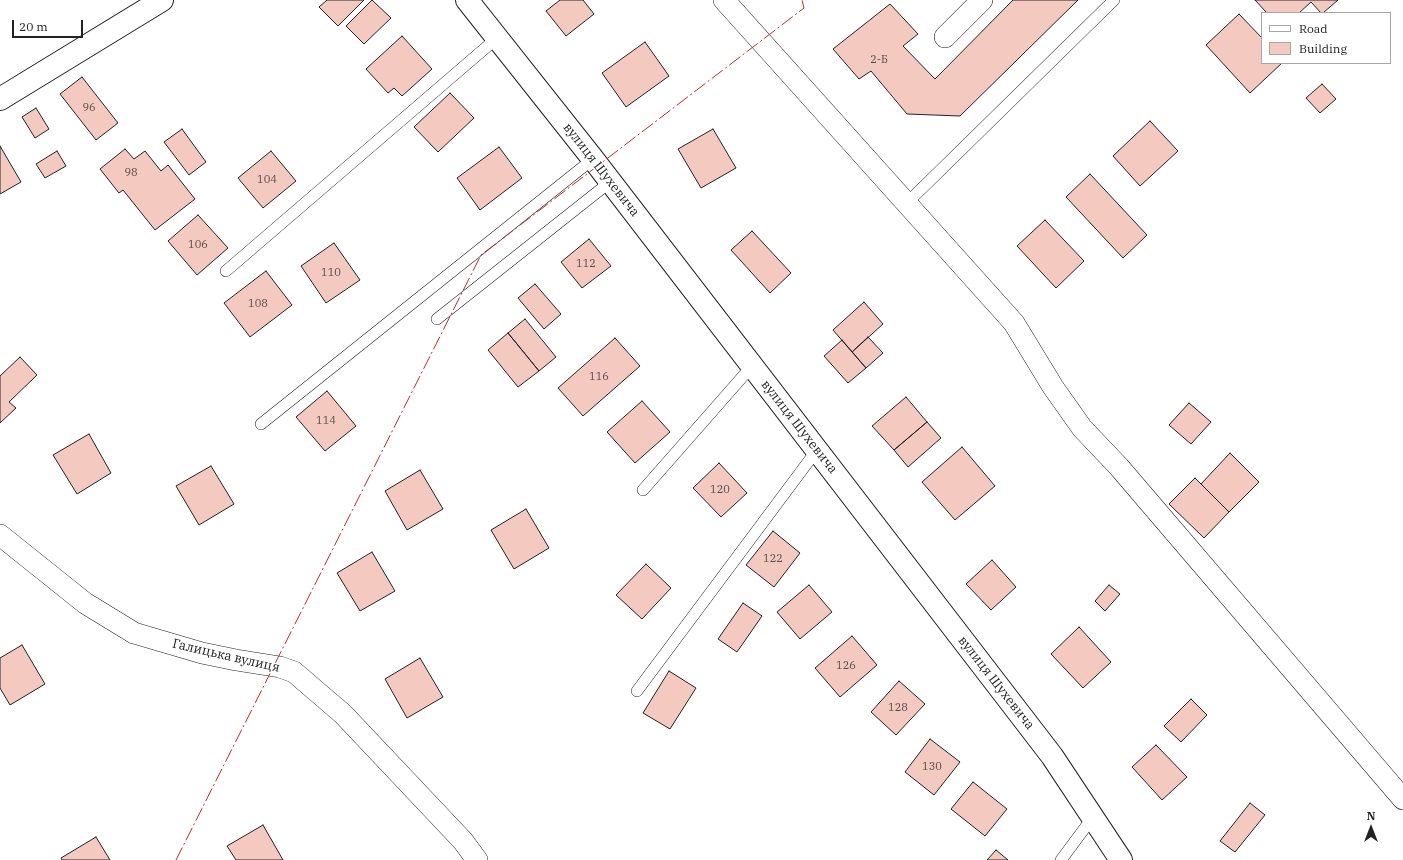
<!DOCTYPE html>
<html>
<head>
<meta charset="utf-8">
<style>
  body { margin:0 }
  #map { position:relative; width:1403px; height:860px; overflow:hidden; background:#fff; font-family:"IBM Plex Serif",serif }
  canvas { display:block }
  .legend { position:absolute; left:1261px; top:12px; width:130px; height:52px; box-sizing:border-box; background:#fff; border:1px solid #a7a7a7; margin:0; padding:5px 7px; list-style:none; font-size:12px; color:#222 }
  .legend li { display:flex; align-items:center; gap:8px; height:20px }
  .legend b { width:20px; border:1px solid #a7a7a7 }
  .north { position:absolute; left:1351px; top:808px; width:40px; height:40px; -webkit-text-stroke:3px #fff; paint-order:stroke; rotate:0deg; font-size:11px; font-weight:700; line-height:16px; text-align:center; color:#222 }
  .north::after { content:''; display:block; margin:auto; width:14px; height:18px; background:#222; clip-path:polygon(50% 0,100% 100%,50% 72%,0 100%) }
  .scale { position:absolute; left:12px; top:20px; width:71px; height:18px; box-sizing:border-box; border:2px solid #222; border-top:0; padding-left:5px; font-size:12px; line-height:14px; white-space:nowrap; color:#222; -webkit-text-stroke:3px #fff; paint-order:stroke }
</style>
</head>
<body>
<div id="map">
<canvas width="1403" height="860"></canvas>
<ul class="legend">
<li><b style="height:5px;background:#fff"></b>Road</li>
<li><b style="height:11px;background:#f3c9c0"></b>Building</li>
</ul>
<div class="north">N</div>
<div class="scale">20 m</div>
</div>
<script>
const g = document.querySelector('canvas').getContext('2d');
g.lineJoin = 'round';
function paint(path, color) {
  g.fillStyle = color;
  g.fill(path, 'evenodd');
}
function poly(rows) {
  const path = new Path2D();
  for (const r of rows) {
    path.moveTo(r[0], r[1]);
    for (let i = 2; i < r.length; i += 2) path.lineTo(r[i], r[i + 1]);
  }
  return path;
}
function strokePath(path, color, width, dash) {
  g.strokeStyle = color;
  g.lineWidth = width;
  g.lineCap = dash ? 'butt' : 'round';
  g.setLineDash(dash || []);
  g.stroke(path);
}
function write(font, color, halo, rows, align = 'center') {
  g.font = font + ' "IBM Plex Serif",serif';
  g.lineWidth = 3;
  g.setLineDash([]);
  g.textBaseline = 'middle';
  g.strokeStyle = halo;
  g.fillStyle = color;
  for (const [text, x, y, turn = 0] of rows) {
    g.save();
    g.translate(x, y);
    g.rotate((+turn || 0) * Math.PI / 180);
    g.textAlign = isNaN(turn) ? turn : align;
    if (halo) g.strokeText(text, 0, 0);
    g.fillText(text, 0, 0);
    g.restore();
  }
}
const building = poly([
  [327,0,364,0,338,26,319,7,327,0],
  [372,0,391,18,364,44,346,26,372,0],
  [560,0,583,0,594,14,566,36,546,11,560,0],
  [1013,0,1078,0,960,116,907,114,871,71,859,79,833,49,890,4,918,34,903,46,935,79,1013,0],
  [1255,0,1338,0,1323,13,1321,13,1311,2,1299,13,1267,13,1255,0],
  [1239,14,1262,38,1262,63,1282,63,1250,93,1206,45,1239,14],
  [402,36,432,69,402,96,394,88,388,93,366,69,402,36],
  [645,42,669,76,626,107,602,73,645,42],
  [82,77,118,123,96,140,60,94,82,77],
  [1322,84,1336,99,1320,113,1306,98,1322,84],
  [450,93,474,118,438,152,414,127,450,93],
  [36,108,49,129,35,138,22,117,36,108],
  [1150,121,1178,151,1140,186,1113,156,1150,121],
  [182,129,206,162,189,175,164,142,182,129],
  [713,129,736,168,701,188,678,149,713,129],
  [0,146,21,182,0,194,0,146],
  [499,147,522,178,480,210,457,178,499,147],
  [125,149,134,159,145,151,161,171,168,165,195,199,155,230,123,190,119,193,100,169,125,149],
  [57,151,66,166,45,178,36,164,57,151],
  [271,151,296,181,263,208,238,178,271,151],
  [1090,174,1147,235,1123,258,1066,197,1090,174],
  [198,215,228,248,197,275,168,241,198,215],
  [1045,220,1084,261,1056,288,1017,246,1045,220],
  [752,231,791,273,770,293,731,250,752,231],
  [589,239,611,266,582,288,561,262,589,239],
  [334,243,360,280,326,303,301,266,334,243],
  [266,271,292,305,250,337,224,303,266,271],
  [535,284,561,314,544,329,518,298,535,284],
  [864,302,883,324,852,352,833,330,864,302],
  [525,319,556,357,539,371,508,333,525,319],
  [508,333,539,371,518,387,488,350,508,333],
  [868,337,883,353,866,368,852,352,868,337],
  [615,338,640,366,583,416,558,388,615,338],
  [842,340,866,368,848,383,824,356,842,340],
  [20,357,37,375,9,402,16,408,0,423,0,376,20,357],
  [327,391,356,426,325,451,296,417,327,391],
  [906,397,927,422,894,450,872,426,906,397],
  [642,401,670,432,635,463,607,432,642,401],
  [1189,403,1211,422,1191,444,1169,425,1189,403],
  [927,422,941,438,908,467,894,450,927,422],
  [89,434,111,473,77,494,53,455,89,434],
  [962,447,995,486,955,520,922,482,962,447],
  [1230,453,1259,482,1229,512,1201,484,1230,453],
  [719,463,747,493,721,517,693,488,719,463],
  [211,466,234,504,199,525,176,486,211,466],
  [420,470,443,509,407,530,385,491,420,470],
  [1195,478,1229,512,1204,538,1169,504,1195,478],
  [526,509,549,548,514,569,491,530,526,509],
  [773,531,800,553,774,587,746,565,773,531],
  [372,552,395,591,360,611,337,573,372,552],
  [992,560,1016,587,991,610,966,584,992,560],
  [646,564,671,588,642,619,616,595,646,564],
  [809,585,832,612,800,639,777,612,809,585],
  [1109,585,1120,594,1105,611,1095,601,1109,585],
  [743,603,762,616,737,652,718,639,743,603],
  [1079,627,1111,662,1083,688,1051,654,1079,627],
  [852,636,877,665,840,697,815,668,852,636],
  [22,645,45,684,10,705,0,688,0,658,22,645],
  [420,658,443,697,407,718,385,679,420,658],
  [669,671,696,688,670,729,643,713,669,671],
  [899,681,925,704,896,735,871,712,899,681],
  [1191,699,1207,715,1181,742,1164,726,1191,699],
  [930,739,960,762,934,795,905,772,930,739],
  [1156,745,1187,777,1162,800,1132,767,1156,745],
  [973,782,1007,809,985,836,951,809,973,782],
  [1250,803,1265,815,1235,852,1220,841,1250,803],
  [263,825,283,860,236,860,227,846,263,825],
  [96,837,110,860,62,860,61,858,96,837],
  [996,850,1008,860,987,860,996,850]
]);
paint(building, '#f3c9c0');
strokePath(building, '#222', 1);
const lane = poly([
  [907,203,1114,0],
  [226,271,497,38],
  [437,319,610,182],
  [261,424,593,159],
  [643,490,752,366],
  [637,691,817,450],
  [1061,860,1093,817]
]);
const street = poly([
  [724,0,1014,323,1053,387,1082,428,1119,467,1403,799],
  [945,37,982,0],
  [0,535,85,603,134,633,202,653,236,660,280,667,294,672,343,714,463,841,477,860]
]);
const secondary = poly([
  [467,0,593,159,1052,756,1121,860],
  [0,99,162,0]
]);
strokePath(lane, '#222', 12);
strokePath(street, '#222', 22);
strokePath(secondary, '#222', 24);
strokePath(lane, '#fff', 11);
strokePath(street, '#fff', 21);
strokePath(secondary, '#fff', 22);
strokePath(poly([
  [176,860,481,255,804,8,802,0]
]), '#c62828', 1, [14, 3, 2, 3]);
write('11px', '#564c4a', null, [
  ["2-Б",879,60],
  ["96",89,108],
  ["98",131,173],
  ["104",267,180],
  ["106",198,245],
  ["112",586,264],
  ["110",331,273],
  ["108",258,304],
  ["116",599,377],
  ["114",326,421],
  ["120",720,490],
  ["122",773,559],
  ["126",846,666],
  ["128",898,708],
  ["130",932,767]
]);
write('13px', '#222', '#fff', [
  ["вулиця Шухевича",601,170,52],
  ["вулиця Шухевича",799,427,52],
  ["Галицька вулиця",226,656,13],
  ["вулиця Шухевича",996,683,52]
]);
</script>
</body>
</html>
